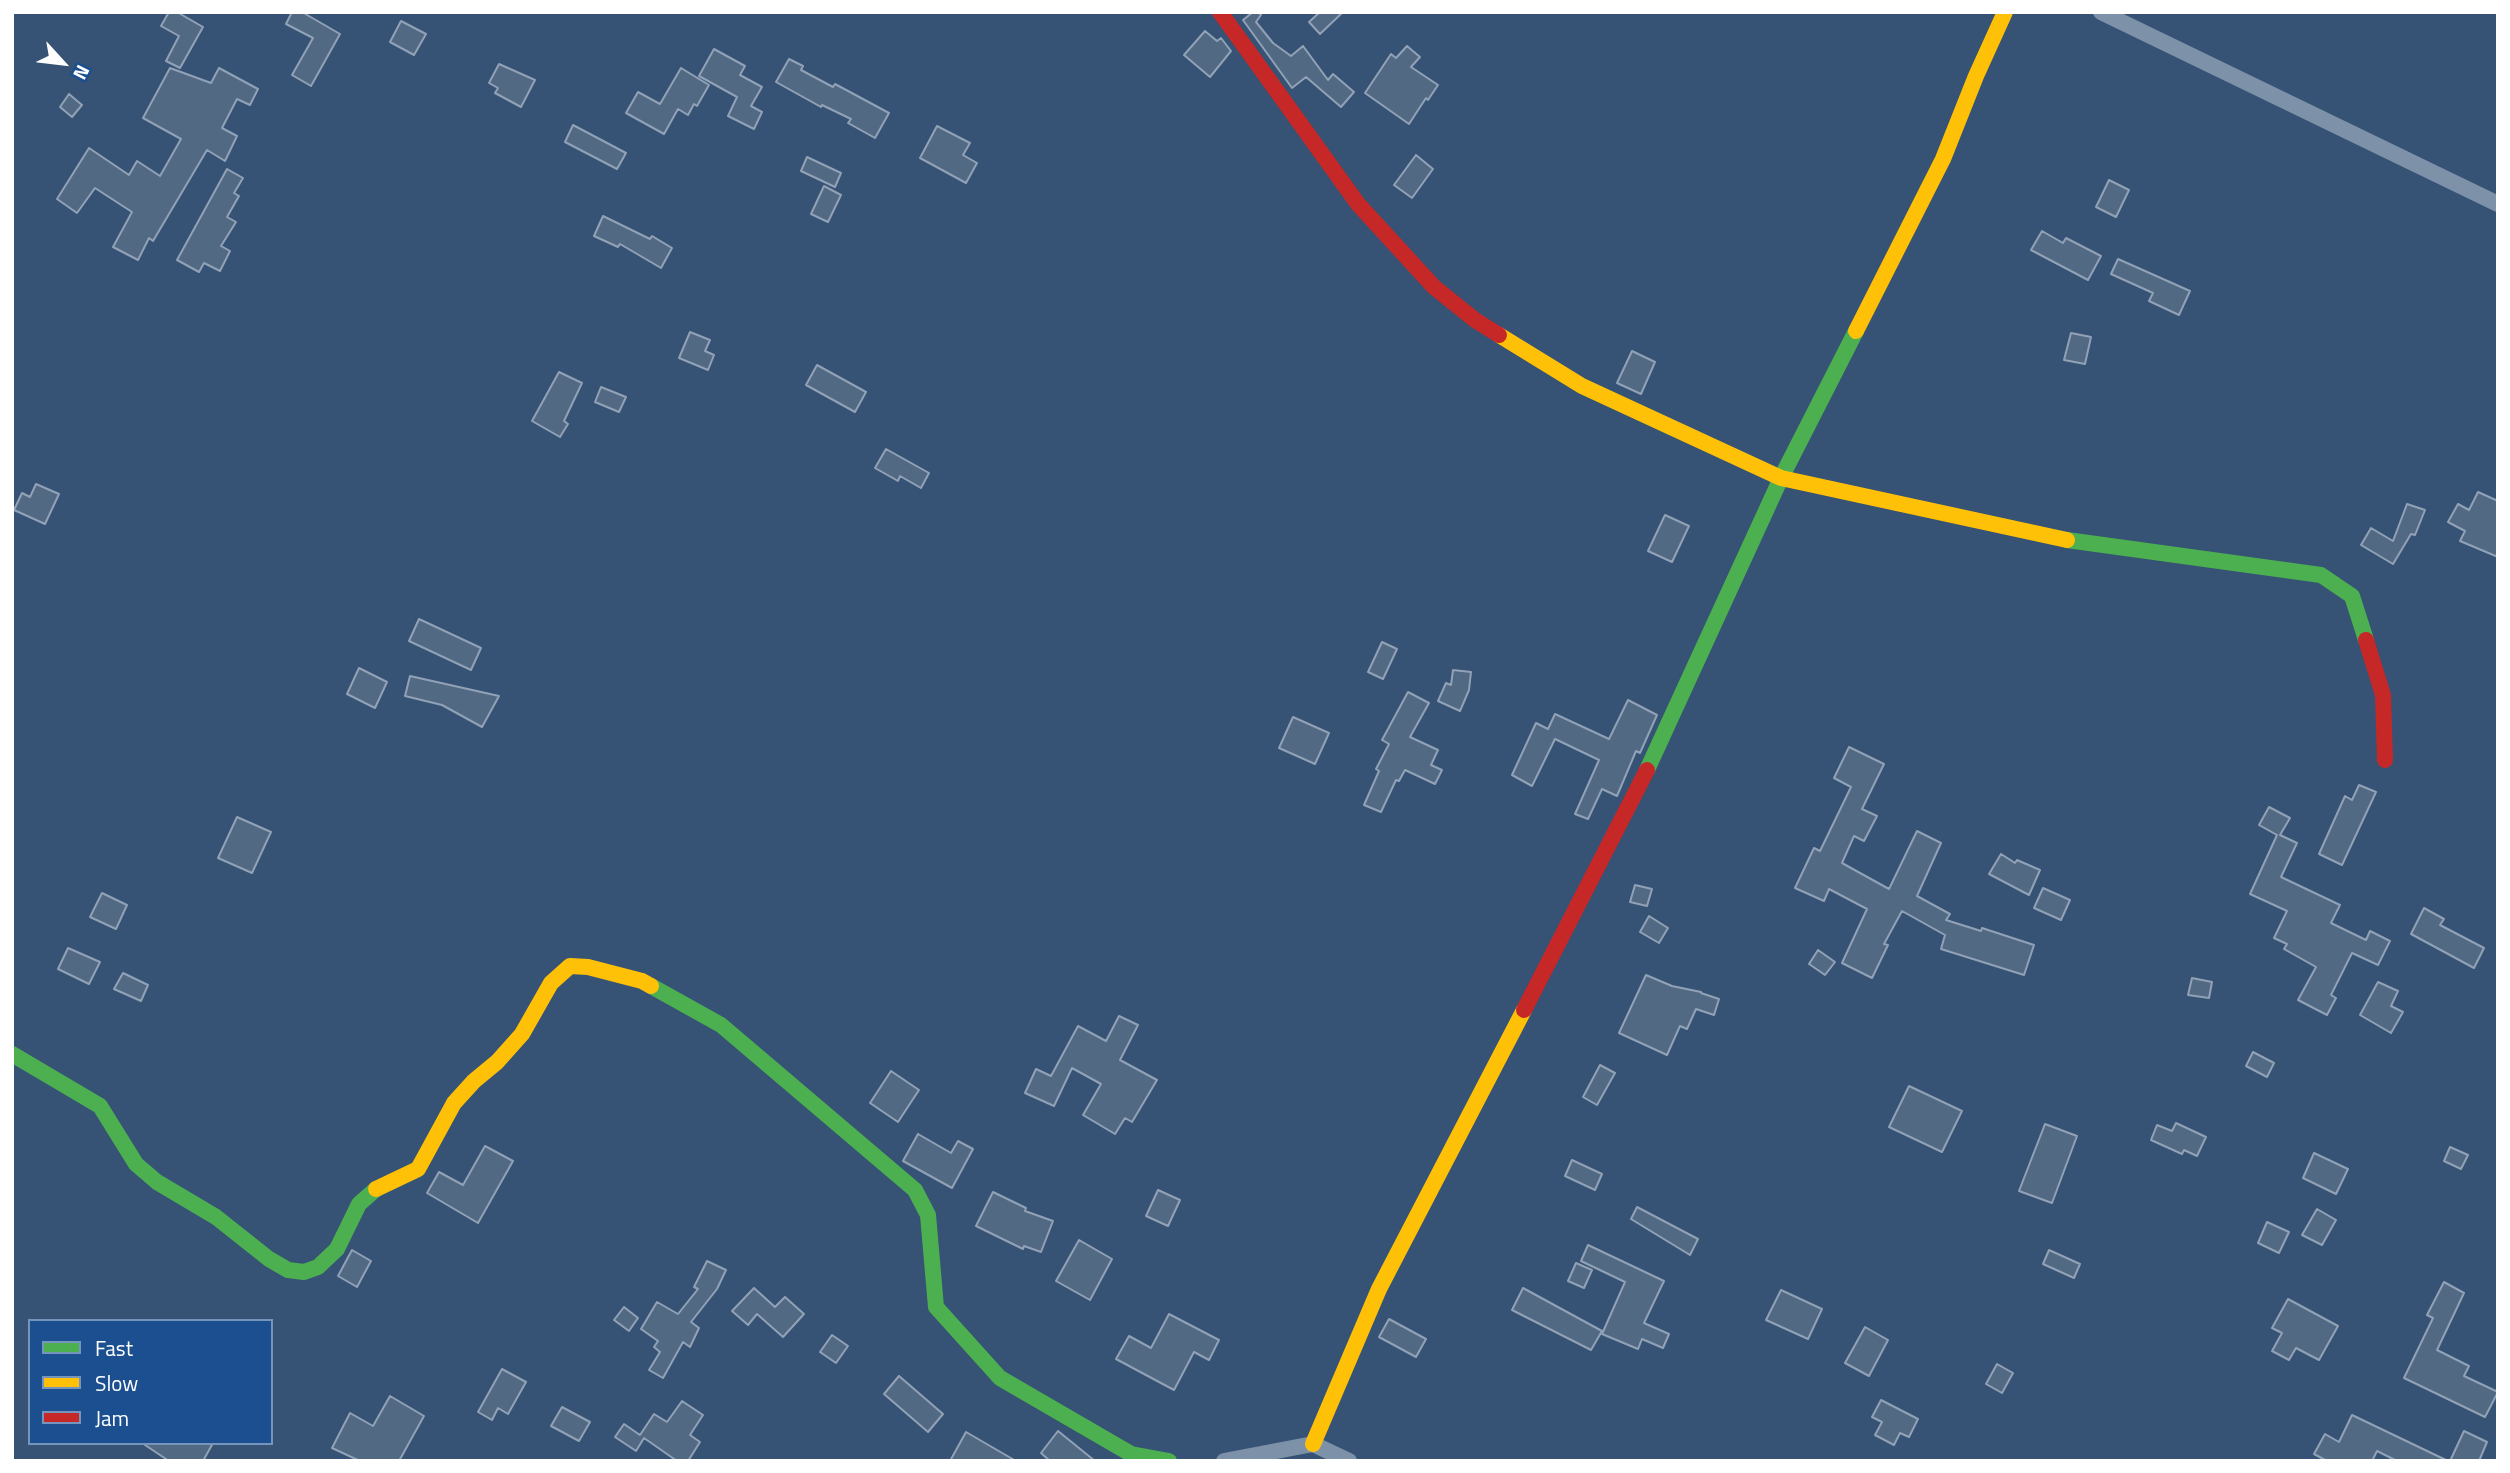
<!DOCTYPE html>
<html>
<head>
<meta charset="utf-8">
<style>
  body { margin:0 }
  #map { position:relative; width:2510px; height:1473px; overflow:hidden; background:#365274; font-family:"Titillium Web",sans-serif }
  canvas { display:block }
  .frame { position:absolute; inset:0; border:14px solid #fff; pointer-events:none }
  .legend { position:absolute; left:28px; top:1319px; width:245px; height:126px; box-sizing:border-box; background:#1b4f8f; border:2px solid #7695bc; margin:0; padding:9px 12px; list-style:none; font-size:21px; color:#fff }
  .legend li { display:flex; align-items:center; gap:14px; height:35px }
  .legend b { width:35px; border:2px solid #7695bc }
  .north { position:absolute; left:28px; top:28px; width:70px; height:70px; -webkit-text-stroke:5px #1b4f8f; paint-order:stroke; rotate:117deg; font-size:19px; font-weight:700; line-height:28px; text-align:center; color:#fff }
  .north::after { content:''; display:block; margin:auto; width:24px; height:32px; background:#fff; clip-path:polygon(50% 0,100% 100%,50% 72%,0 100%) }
</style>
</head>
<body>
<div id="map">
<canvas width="2510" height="1473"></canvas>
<div class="frame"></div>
<ul class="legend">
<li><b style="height:9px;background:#4caf50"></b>Fast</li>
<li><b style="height:9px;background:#ffc107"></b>Slow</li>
<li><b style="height:9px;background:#c62828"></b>Jam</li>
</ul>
<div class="north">N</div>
</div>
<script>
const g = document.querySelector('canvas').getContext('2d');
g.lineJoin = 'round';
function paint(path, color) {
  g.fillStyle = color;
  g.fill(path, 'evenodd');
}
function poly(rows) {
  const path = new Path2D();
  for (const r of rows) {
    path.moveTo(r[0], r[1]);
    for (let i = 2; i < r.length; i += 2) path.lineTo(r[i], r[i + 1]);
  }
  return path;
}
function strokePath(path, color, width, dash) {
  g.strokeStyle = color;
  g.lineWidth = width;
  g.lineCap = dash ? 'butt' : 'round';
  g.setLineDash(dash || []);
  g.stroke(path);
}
const building = poly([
  [169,12,177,12,203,27,180,68,166,61,179,36,161,26,169,12],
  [292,12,302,12,340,34,311,86,292,75,313,38,286,24,292,12],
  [1253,12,1258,12,1261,15,1256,22,1273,43,1291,56,1303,46,1328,80,1333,74,1354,92,1341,107,1306,77,1292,88,1243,20,1253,12],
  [1320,12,1343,12,1320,34,1309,22,1320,12],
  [401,21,426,34,414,55,390,42,401,21],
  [1205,31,1217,41,1221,38,1231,51,1210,77,1184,55,1205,31],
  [1407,46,1420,57,1411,67,1438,85,1428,100,1426,98,1409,124,1365,93,1391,54,1396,58,1407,46],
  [714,49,745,66,740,75,762,87,751,106,762,112,754,129,728,116,737,97,699,76,714,49],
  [789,59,803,66,801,70,833,87,835,84,889,113,875,138,848,123,851,119,822,105,821,107,776,82,789,59],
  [499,64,535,80,521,107,495,93,498,88,489,83,499,64],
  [170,68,211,83,219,68,258,89,250,105,237,99,222,128,237,136,225,161,207,150,153,241,149,238,138,260,113,247,132,212,95,188,77,213,57,199,89,148,129,175,137,161,160,176,181,139,143,118,170,68],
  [681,68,709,85,697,106,694,104,688,115,678,109,664,134,626,113,638,92,660,104,681,68],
  [69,94,82,105,72,117,60,107,69,94],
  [573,125,626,153,617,169,565,142,573,125],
  [937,126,970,143,963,155,977,163,966,183,920,158,937,126],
  [1416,155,1433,169,1412,198,1394,185,1416,155],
  [807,157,841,173,835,187,801,171,807,157],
  [227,169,243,178,234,193,239,196,227,217,236,222,221,246,230,251,220,271,204,263,199,272,177,260,227,169],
  [2109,180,2129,190,2116,217,2096,207,2109,180],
  [824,186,841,195,828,222,811,214,824,186],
  [603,216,650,239,652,236,672,248,661,268,620,244,618,247,594,236,603,216],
  [2042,231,2063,243,2066,238,2101,256,2088,280,2031,250,2042,231],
  [2118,259,2190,291,2179,315,2149,301,2153,293,2111,274,2118,259],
  [690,332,710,340,705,351,714,355,708,370,679,358,690,332],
  [2071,333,2091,337,2085,364,2064,360,2071,333],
  [1632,351,1655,362,1641,394,1617,383,1632,351],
  [817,365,866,392,855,412,806,385,817,365],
  [559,372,582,383,564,421,568,424,560,437,532,421,559,372],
  [601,387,626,397,619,412,595,402,601,387],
  [886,449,929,473,921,488,900,476,898,481,875,468,886,449],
  [36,484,59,494,45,524,14,510,22,493,30,497,36,484],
  [2478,492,2498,501,2498,557,2460,541,2465,531,2448,522,2458,504,2469,510,2478,492],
  [2407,504,2425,510,2415,535,2411,534,2393,564,2361,545,2371,528,2393,541,2407,504],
  [1665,515,1689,526,1672,562,1648,551,1665,515],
  [419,619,481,648,471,670,409,641,419,619],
  [1382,642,1397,649,1383,679,1368,672,1382,642],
  [359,668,387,682,375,708,347,694,359,668],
  [1453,670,1471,672,1469,690,1460,711,1438,701,1446,683,1451,685,1453,670],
  [410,676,499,696,482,727,442,705,405,696,410,676],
  [1408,692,1429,703,1410,737,1438,750,1431,765,1442,770,1435,784,1405,770,1399,781,1396,780,1381,812,1364,805,1379,771,1376,769,1389,744,1382,740,1408,692],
  [1628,700,1657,715,1640,753,1636,751,1617,796,1602,789,1588,819,1575,814,1599,760,1555,739,1532,786,1512,775,1536,723,1548,729,1555,714,1609,739,1628,700],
  [1293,717,1329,733,1315,764,1279,748,1293,717],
  [1849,747,1884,764,1862,809,1877,816,1864,841,1854,836,1842,863,1889,889,1917,831,1941,843,1917,896,1950,914,1946,920,1981,931,1982,928,2034,945,2024,975,1941,949,1945,935,1902,911,1884,944,1888,945,1872,978,1842,963,1867,909,1829,889,1824,901,1795,888,1814,848,1820,851,1851,787,1834,778,1849,747],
  [2359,785,2376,792,2342,865,2319,854,2345,796,2352,800,2359,785],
  [2269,807,2290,818,2280,835,2297,843,2281,877,2340,905,2331,923,2366,940,2370,931,2390,941,2378,965,2352,953,2331,995,2336,998,2327,1015,2298,1000,2316,967,2284,949,2287,944,2274,938,2287,911,2250,894,2277,835,2259,825,2269,807],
  [237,817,271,832,252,873,218,858,237,817],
  [2001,854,2015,863,2017,860,2040,870,2029,895,1989,874,2001,854],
  [1635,885,1652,889,1647,906,1630,902,1635,885],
  [2043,888,2070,900,2061,920,2034,908,2043,888],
  [102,893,127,905,116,929,90,917,102,893],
  [2424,908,2444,919,2440,925,2484,948,2474,968,2411,934,2424,908],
  [1649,916,1668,928,1659,943,1640,932,1649,916],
  [68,948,100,962,89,984,58,969,68,948],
  [1818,950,1835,962,1825,975,1809,964,1818,950],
  [123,973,148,985,141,1001,114,989,123,973],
  [1646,975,1672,986,1701,992,1701,993,1719,999,1714,1015,1696,1009,1687,1029,1680,1026,1667,1055,1619,1033,1646,975],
  [2192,978,2212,982,2209,998,2188,995,2192,978],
  [2378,982,2398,991,2391,1006,2403,1012,2391,1033,2360,1015,2378,982],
  [1119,1016,1138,1025,1120,1060,1157,1080,1132,1122,1125,1118,1115,1134,1083,1115,1101,1084,1072,1068,1054,1106,1025,1093,1036,1069,1051,1076,1078,1026,1106,1041,1119,1016],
  [2253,1052,2274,1063,2267,1077,2246,1066,2253,1052],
  [1600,1065,1615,1073,1597,1105,1583,1097,1600,1065],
  [891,1071,919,1090,898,1122,870,1103,891,1071],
  [1909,1086,1962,1111,1942,1152,1889,1127,1909,1086],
  [2176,1123,2206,1137,2197,1156,2184,1150,2182,1154,2151,1140,2157,1125,2172,1131,2176,1123],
  [2045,1124,2077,1136,2052,1203,2019,1191,2045,1124],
  [918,1134,951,1153,958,1141,973,1149,952,1188,903,1161,918,1134],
  [485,1146,513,1161,478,1223,427,1193,439,1172,463,1185,485,1146],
  [2450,1147,2468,1155,2461,1169,2444,1161,2450,1147],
  [2314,1153,2348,1169,2336,1194,2303,1178,2314,1153],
  [1572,1160,1602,1174,1595,1190,1565,1176,1572,1160],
  [1158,1190,1180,1200,1168,1226,1146,1216,1158,1190],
  [993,1192,1026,1208,1025,1211,1053,1221,1041,1252,1024,1246,1023,1249,976,1226,993,1192],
  [1637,1207,1698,1239,1690,1255,1631,1219,1637,1207],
  [2317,1209,2336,1220,2322,1245,2302,1235,2317,1209],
  [2267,1222,2289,1232,2279,1253,2258,1243,2267,1222],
  [1079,1240,1112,1259,1090,1300,1056,1281,1079,1240],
  [1588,1245,1664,1281,1644,1323,1669,1334,1663,1348,1642,1339,1638,1349,1602,1334,1625,1282,1581,1261,1588,1245],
  [352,1250,371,1261,357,1287,338,1276,352,1250],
  [2049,1250,2080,1264,2074,1278,2043,1264,2049,1250],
  [707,1261,726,1270,717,1289,691,1322,699,1328,690,1347,683,1342,663,1378,649,1370,660,1352,654,1347,658,1341,641,1329,657,1302,678,1314,698,1289,694,1287,707,1261],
  [1576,1263,1592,1270,1584,1288,1568,1281,1576,1263],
  [2444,1282,2464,1293,2437,1350,2469,1366,2464,1376,2498,1392,2485,1417,2404,1378,2433,1318,2427,1315,2444,1282],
  [754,1288,775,1307,785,1297,804,1314,783,1337,757,1314,748,1325,732,1311,754,1288],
  [1523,1288,1602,1331,1591,1350,1512,1310,1523,1288],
  [1781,1290,1822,1309,1808,1339,1766,1320,1781,1290],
  [2288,1299,2338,1326,2319,1360,2296,1348,2289,1360,2272,1351,2282,1333,2272,1328,2288,1299],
  [624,1307,638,1318,629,1331,614,1320,624,1307],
  [1169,1314,1219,1340,1209,1360,1194,1352,1174,1390,1116,1359,1129,1336,1151,1348,1169,1314],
  [1389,1319,1426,1339,1416,1357,1379,1337,1389,1319],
  [1865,1327,1888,1340,1869,1376,1845,1363,1865,1327],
  [832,1335,848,1346,836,1363,820,1352,832,1335],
  [1997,1364,2013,1373,2002,1393,1986,1384,1997,1364],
  [502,1369,526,1382,508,1414,498,1408,492,1420,478,1412,502,1369],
  [899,1376,943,1414,928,1432,884,1394,899,1376],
  [390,1396,424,1416,399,1461,360,1461,332,1448,350,1413,373,1426,390,1396],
  [1881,1400,1918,1419,1909,1437,1900,1433,1894,1445,1875,1435,1882,1422,1872,1417,1881,1400],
  [682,1401,703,1415,690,1435,700,1442,688,1461,677,1461,644,1438,636,1451,615,1437,624,1424,640,1435,654,1414,667,1422,682,1401],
  [562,1407,590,1422,579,1441,551,1426,562,1407],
  [2352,1415,2448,1461,2397,1461,2377,1451,2372,1461,2327,1461,2314,1454,2325,1434,2339,1442,2352,1415],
  [1058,1431,1095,1461,1050,1461,1041,1453,1058,1431],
  [2464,1431,2487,1442,2479,1461,2450,1461,2464,1431],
  [966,1432,1016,1461,950,1461,966,1432],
  [142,1443,213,1443,203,1461,169,1461,142,1443]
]);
paint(building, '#526984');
strokePath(building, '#92a2b6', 2);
strokePath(poly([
  [2101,12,2498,204],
  [1224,1461,1313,1444,1349,1461]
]), '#7d92a8', 16);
strokePath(poly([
  [2067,540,2321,575,2352,596,2366,640],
  [1647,770,1781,478,1856,331],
  [651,986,721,1025,915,1190,928,1215,936,1307,1000,1378,1131,1454,1169,1461],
  [12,1054,100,1106,136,1164,157,1182,216,1217,269,1259,288,1270,304,1272,318,1267,337,1249,359,1204,376,1189]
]), '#4caf50', 16);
strokePath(poly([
  [1856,331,1943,159,1976,76,2005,12],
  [1499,335,1582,386,1781,478,2067,540],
  [376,1189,418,1169,454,1103,474,1081,497,1062,522,1034,551,983,570,966,588,967,642,981,651,986],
  [1313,1444,1379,1289,1524,1010]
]), '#ffc107', 16);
strokePath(poly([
  [1220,12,1358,204,1434,287,1475,320,1499,335],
  [2366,640,2383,695,2385,760],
  [1524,1010,1647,770]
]), '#c62828', 16);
</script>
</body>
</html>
